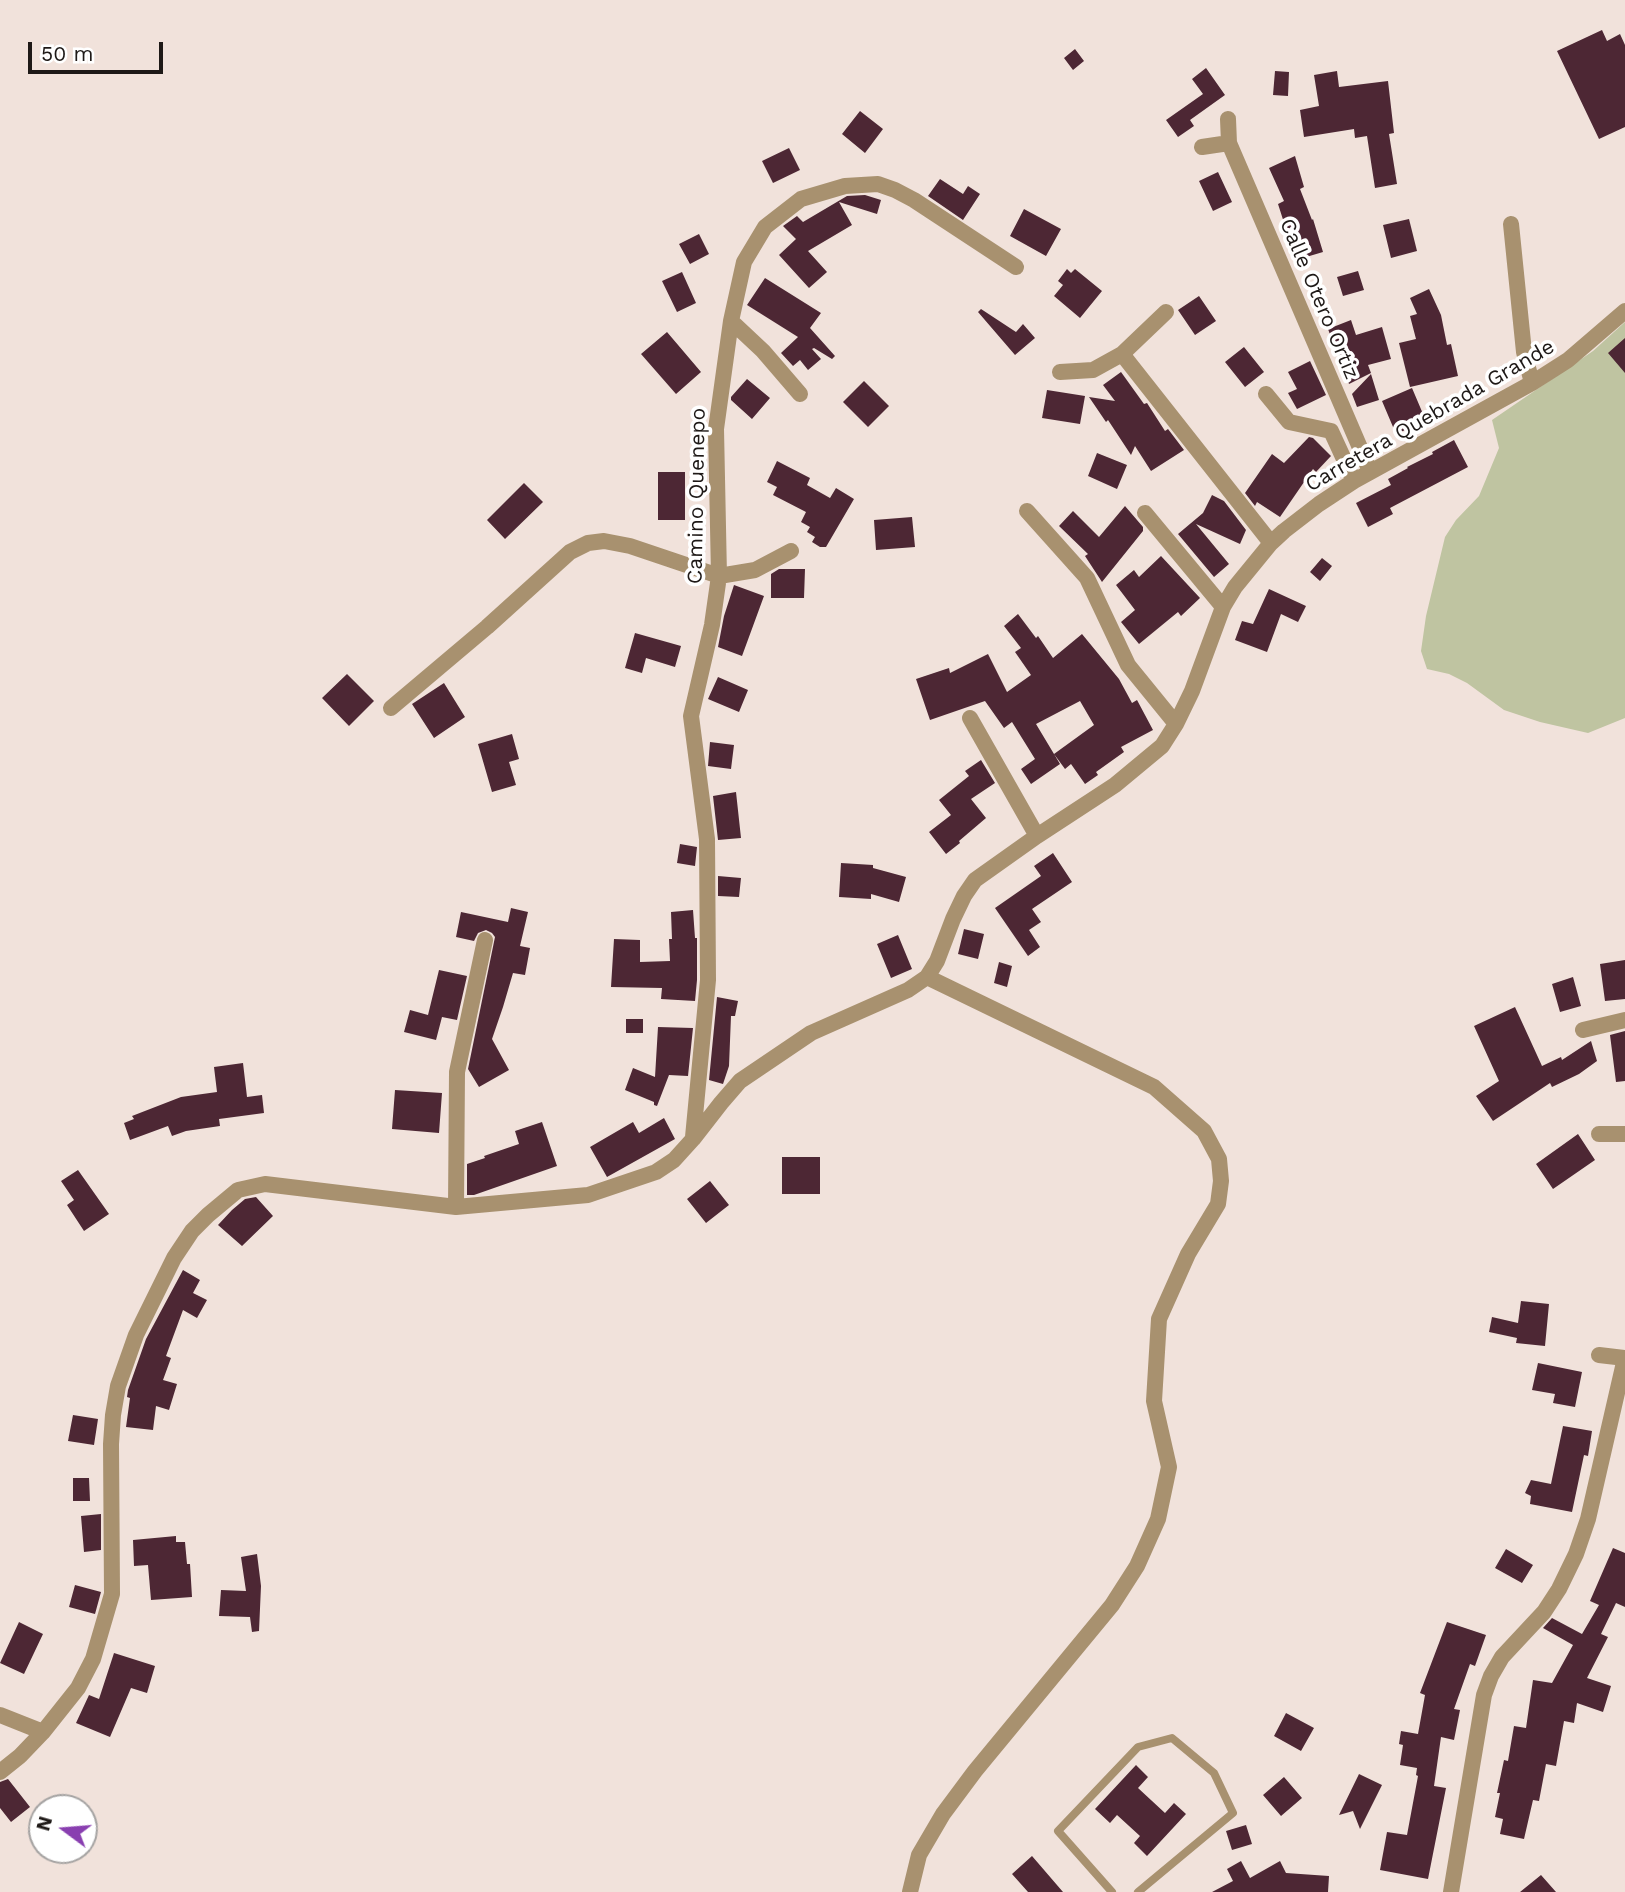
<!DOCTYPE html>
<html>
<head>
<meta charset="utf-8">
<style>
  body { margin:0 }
  #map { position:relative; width:1625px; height:1892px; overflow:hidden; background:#f1e2db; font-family:"Work Sans",sans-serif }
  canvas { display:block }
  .north { position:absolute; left:28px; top:1794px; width:70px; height:70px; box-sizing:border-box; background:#fff; border:2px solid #a5a3a2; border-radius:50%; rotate:286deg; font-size:19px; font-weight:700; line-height:28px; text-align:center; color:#1e1917 }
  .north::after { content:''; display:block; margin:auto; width:24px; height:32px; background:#893fb0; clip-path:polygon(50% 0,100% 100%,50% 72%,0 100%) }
  .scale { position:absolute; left:28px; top:42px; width:135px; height:32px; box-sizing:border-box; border:4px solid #1e1917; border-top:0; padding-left:9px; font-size:21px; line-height:24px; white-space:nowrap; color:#1e1917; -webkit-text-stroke:5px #fff; paint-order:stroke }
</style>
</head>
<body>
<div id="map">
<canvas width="1625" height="1892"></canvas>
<div class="north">N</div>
<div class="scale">50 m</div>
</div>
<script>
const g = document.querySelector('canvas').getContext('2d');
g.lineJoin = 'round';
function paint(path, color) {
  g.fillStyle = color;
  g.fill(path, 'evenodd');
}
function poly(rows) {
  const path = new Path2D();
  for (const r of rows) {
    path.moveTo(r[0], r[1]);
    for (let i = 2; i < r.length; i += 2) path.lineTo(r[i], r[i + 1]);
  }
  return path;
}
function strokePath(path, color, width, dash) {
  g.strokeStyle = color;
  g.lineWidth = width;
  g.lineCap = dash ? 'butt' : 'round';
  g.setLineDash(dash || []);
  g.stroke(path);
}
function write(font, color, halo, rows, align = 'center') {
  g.font = font + ' "Work Sans",sans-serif';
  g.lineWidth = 7;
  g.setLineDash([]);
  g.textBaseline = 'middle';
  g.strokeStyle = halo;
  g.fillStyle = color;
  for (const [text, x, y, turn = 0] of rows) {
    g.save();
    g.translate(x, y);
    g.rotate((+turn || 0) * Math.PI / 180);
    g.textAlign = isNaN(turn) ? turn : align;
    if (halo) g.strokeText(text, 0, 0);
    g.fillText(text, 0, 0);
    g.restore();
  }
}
paint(poly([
  [1625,322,1625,718,1588,733,1540,722,1504,710,1467,683,1449,674,1427,669,1421,651,1426,616,1445,537,1456,520,1479,496,1499,448,1492,420,1593,351]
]), '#bfc4a1');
paint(poly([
  [1602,30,1607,41,1620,34,1625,45,1625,127,1599,139,1557,51],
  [1075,49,1084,61,1073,70,1064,58],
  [1206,68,1225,95,1190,120,1194,126,1178,137,1166,120,1203,94,1192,79],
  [1275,71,1289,72,1288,96,1273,95],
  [1337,71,1339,87,1388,81,1394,133,1389,134,1397,184,1375,188,1367,136,1355,138,1354,129,1304,137,1300,110,1319,106,1314,75],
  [860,111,883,129,865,153,842,134],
  [789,148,800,170,773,183,762,161],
  [1295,156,1304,187,1300,189,1312,220,1313,219,1323,252,1296,260,1278,204,1284,201,1269,168],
  [1218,172,1232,202,1213,211,1199,181],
  [940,179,963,194,968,186,980,194,963,220,928,196],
  [865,195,881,200,877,214,839,202,852,225,808,251,827,272,809,288,779,255,796,239,783,226,797,216,803,222,847,196],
  [1024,209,1061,229,1046,256,1010,236],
  [1409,219,1417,251,1391,258,1383,225],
  [699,234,709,254,690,264,679,244],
  [1067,269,1071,273,1075,269,1102,291,1080,318,1054,296,1063,285,1058,281],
  [1358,271,1364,290,1343,296,1337,277],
  [682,272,696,303,677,312,662,281],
  [765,278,821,313,810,328,835,356,832,359,814,348,812,349,821,359,808,370,800,360,793,366,781,353,798,337,747,305],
  [1429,289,1441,315,1447,345,1451,344,1458,376,1410,387,1399,343,1416,339,1410,316,1417,314,1410,298],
  [1199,296,1216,321,1195,335,1178,310],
  [981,309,1016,332,1023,324,1035,338,1015,355,978,312],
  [1351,320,1356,335,1382,327,1391,359,1368,365,1371,373,1349,384,1338,351,1336,351,1328,329],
  [667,332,701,372,676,394,641,354],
  [1625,338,1625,373,1608,353],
  [1244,347,1264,372,1245,387,1225,362],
  [1310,361,1326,395,1297,409,1288,393,1297,389,1288,372],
  [1121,372,1144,404,1147,403,1165,431,1168,429,1184,450,1151,471,1135,446,1131,455,1108,420,1106,422,1089,397,1115,401,1103,385],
  [1371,374,1379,400,1357,407,1352,394],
  [747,379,770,398,752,419,731,400,731,397],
  [864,381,889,406,868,427,843,402],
  [1412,388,1426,421,1396,434,1382,401],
  [1047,390,1085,396,1080,424,1042,418],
  [1309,437,1313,438,1331,456,1316,472,1313,469,1280,517,1257,502,1255,506,1245,493,1272,454,1284,463],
  [1454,440,1468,467,1390,508,1393,514,1368,527,1356,503,1391,485,1388,479,1408,468,1407,467,1433,454,1432,452],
  [1097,453,1127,465,1117,489,1088,476],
  [777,461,810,478,807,485,830,498,836,488,854,499,826,547,820,547,812,542,815,537,807,532,810,527,801,522,806,512,773,495,777,487,767,482],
  [658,472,685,472,685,520,658,520],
  [524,483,543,502,505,539,487,520],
  [1212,495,1224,501,1246,530,1240,544,1196,524,1229,564,1214,577,1178,534,1203,513],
  [1125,506,1143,527,1143,531,1102,582,1085,556,1088,554,1059,526,1073,511,1099,537],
  [912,517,915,547,876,550,874,520],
  [1161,556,1200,598,1181,616,1178,612,1139,644,1121,622,1135,610,1116,585,1134,570,1139,577],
  [1322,558,1332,566,1320,581,1310,572],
  [779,569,805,569,804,598,771,598,771,574],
  [734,585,764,596,742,656,718,647,724,616],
  [1269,589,1306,606,1298,622,1281,614,1267,652,1235,640,1242,621,1253,624],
  [1018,614,1036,638,1038,636,1053,658,1082,634,1119,679,1132,703,1137,700,1153,730,1121,747,1124,752,1096,772,1098,775,1085,784,1071,764,1065,769,1054,754,1094,725,1080,701,1036,724,1060,764,1031,784,1021,769,1035,759,1012,722,1004,728,985,701,930,720,916,679,949,668,950,673,988,654,1007,692,1031,675,1015,652,1021,648,1004,626],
  [635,633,681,646,675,667,646,658,642,673,625,668],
  [347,674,374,701,349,726,322,698],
  [718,677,748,690,739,712,708,699],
  [444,683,465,717,434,738,412,704],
  [512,734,519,759,509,762,516,785,492,792,478,744],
  [710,742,734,745,731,769,708,766],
  [981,760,995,783,971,799,986,818,959,841,960,843,946,854,929,832,951,815,939,800,969,776,965,771],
  [736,792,741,838,718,840,713,796],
  [680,844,697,847,695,866,677,863],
  [1053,853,1072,882,1032,909,1041,922,1029,930,1040,947,1028,956,995,908,1041,876,1034,866],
  [841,863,873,865,873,868,906,877,899,902,871,894,871,899,839,897],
  [718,876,741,878,739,897,718,896],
  [511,908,528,912,520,946,530,948,525,975,513,973,503,1007,492,1039,509,1070,479,1087,468,1069,495,937,492,933,486,930,478,933,474,941,456,937,461,912,508,922],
  [693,910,695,938,697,938,697,980,695,1001,661,999,662,988,611,987,614,939,640,940,640,962,670,961,669,939,672,939,671,912],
  [964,929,984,934,978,959,958,954],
  [898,935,912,969,891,978,877,944],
  [1625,960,1625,999,1605,1001,1600,964],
  [999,962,1012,966,1007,987,994,983],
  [439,970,467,976,457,1020,442,1017,436,1040,404,1032,410,1010,428,1015],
  [1573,977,1581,1006,1560,1012,1552,984],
  [717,997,738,1001,735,1016,731,1016,729,1066,723,1084,709,1080],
  [1515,1007,1542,1066,1561,1057,1562,1060,1591,1041,1597,1061,1579,1074,1552,1087,1550,1083,1493,1121,1476,1096,1499,1081,1474,1026],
  [626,1019,643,1019,643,1033,626,1033],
  [658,1027,693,1028,688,1076,669,1075,657,1106,654,1105,654,1102,625,1090,633,1068,655,1077],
  [1625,1031,1625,1081,1616,1082,1610,1035],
  [243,1063,247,1097,262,1095,264,1113,219,1119,220,1126,186,1131,172,1136,168,1126,130,1140,124,1123,134,1119,132,1116,181,1097,217,1092,214,1067],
  [395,1090,442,1093,439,1133,392,1129],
  [664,1118,675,1139,607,1177,590,1147,633,1122,639,1133],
  [542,1122,557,1166,474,1195,467,1195,467,1164,485,1158,484,1156,519,1144,515,1131],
  [1578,1134,1595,1160,1553,1189,1536,1164],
  [782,1157,820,1157,820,1194,782,1194],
  [78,1170,109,1214,84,1231,67,1205,74,1200,61,1181],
  [710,1181,729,1205,706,1223,687,1199],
  [256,1197,273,1216,242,1246,218,1225,232,1210,245,1199],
  [183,1270,200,1280,193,1293,207,1300,197,1318,183,1310,166,1356,171,1358,163,1380,177,1384,169,1410,156,1406,153,1430,126,1427,130,1398,127,1397,128,1390,146,1339],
  [1521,1301,1549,1304,1545,1346,1516,1343,1517,1338,1489,1332,1492,1317,1518,1323],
  [1538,1363,1582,1372,1575,1407,1553,1403,1555,1394,1532,1390],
  [73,1415,98,1419,94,1445,68,1441],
  [1563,1426,1592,1431,1588,1456,1584,1455,1572,1512,1530,1504,1531,1496,1525,1493,1531,1480,1551,1484],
  [73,1478,89,1478,90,1501,73,1501],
  [101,1514,101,1550,84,1552,81,1516],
  [176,1536,176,1542,185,1542,187,1564,190,1564,192,1597,151,1600,148,1565,134,1566,133,1540],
  [1613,1548,1625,1553,1625,1607,1616,1603,1601,1634,1608,1637,1587,1678,1611,1686,1603,1712,1577,1703,1574,1723,1564,1721,1556,1766,1546,1764,1539,1801,1533,1800,1524,1839,1500,1834,1503,1819,1495,1817,1500,1793,1497,1793,1504,1760,1508,1761,1514,1726,1526,1728,1533,1680,1552,1683,1573,1645,1543,1628,1552,1618,1582,1634,1599,1605,1590,1601],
  [1506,1549,1533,1565,1522,1583,1495,1568],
  [257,1554,261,1586,259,1631,252,1632,250,1617,219,1616,221,1590,246,1591,241,1557],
  [75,1585,101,1592,95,1614,69,1607],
  [19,1622,43,1634,24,1674,0,1663],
  [1447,1622,1486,1635,1475,1666,1470,1664,1454,1709,1460,1710,1454,1740,1441,1737,1434,1786,1446,1788,1428,1879,1380,1870,1387,1832,1407,1835,1418,1776,1416,1775,1417,1768,1400,1765,1403,1745,1399,1744,1401,1731,1418,1734,1425,1695,1420,1693],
  [114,1653,155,1666,147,1693,131,1688,110,1737,76,1723,89,1695,99,1699],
  [1286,1713,1314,1728,1301,1751,1274,1736],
  [1136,1765,1148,1777,1138,1788,1165,1813,1174,1803,1186,1814,1147,1856,1134,1843,1140,1836,1117,1815,1110,1823,1095,1809],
  [1359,1774,1382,1785,1360,1829,1353,1811,1339,1815],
  [1284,1777,1302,1798,1281,1816,1263,1795],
  [8,1779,30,1807,11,1822,0,1808,0,1782],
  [1246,1825,1252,1844,1232,1850,1226,1831],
  [1032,1856,1063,1892,1028,1892,1012,1874],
  [1241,1861,1250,1878,1280,1861,1286,1873,1329,1876,1328,1892,1212,1892,1233,1881,1227,1869],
  [1541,1875,1556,1892,1520,1892]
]), '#4d2734');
strokePath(poly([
  [1112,1892,1058,1831,1138,1747,1172,1738,1214,1773,1233,1813,1138,1892]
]), '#a8916f', 8);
strokePath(poly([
  [1229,143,1370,471],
  [1202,147,1229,143,1228,119],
  [1511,224,1524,352,1532,383],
  [731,321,763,351,800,394],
  [1122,354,1271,543],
  [1060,372,1093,370,1122,354,1166,312],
  [1266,394,1289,422,1331,431,1354,481],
  [1027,511,1087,578,1128,665,1176,724],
  [1145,513,1223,607],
  [391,708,487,627,570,552,588,543,604,541,630,546,719,576,755,570,791,551],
  [970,718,1037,836],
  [1583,1030,1625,1020],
  [1599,1134,1625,1134],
  [693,1137,708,980,707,839,691,716,712,625,719,576,716,429,731,321,744,262,765,227,801,199,845,186,878,184,895,190,914,200,1016,267],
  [456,1207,457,1072,485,940],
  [1599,1355,1625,1358],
  [0,1715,43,1732],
  [0,1772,20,1756,43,1732,78,1688,93,1659,112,1594,111,1444,113,1415,118,1386,136,1335,174,1258,192,1231,208,1215,238,1190,265,1184,456,1207,588,1195,656,1172,674,1160,693,1139,721,1103,740,1081,811,1033,908,990,927,977,937,961,953,919,964,896,975,880,1037,836,1115,785,1162,746,1176,724,1192,691,1223,607,1235,587,1271,543,1284,531,1319,504,1354,481,1532,383,1568,360,1625,311],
  [910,1892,919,1855,943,1814,975,1771,1112,1605,1137,1566,1158,1519,1169,1467,1154,1401,1159,1319,1188,1254,1218,1204,1221,1181,1219,1159,1204,1131,1154,1087,927,977],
  [1451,1892,1484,1695,1491,1676,1502,1657,1544,1612,1559,1589,1576,1554,1588,1519,1625,1358]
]), '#a8916f', 16);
write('21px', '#1e1917', '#fff', [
  ["Calle Otero Ortiz",1319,299,67],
  ["Carretera Quebrada Grande",1430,416,-30],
  ["Camino Quenepo",697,496,-89]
]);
</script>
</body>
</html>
